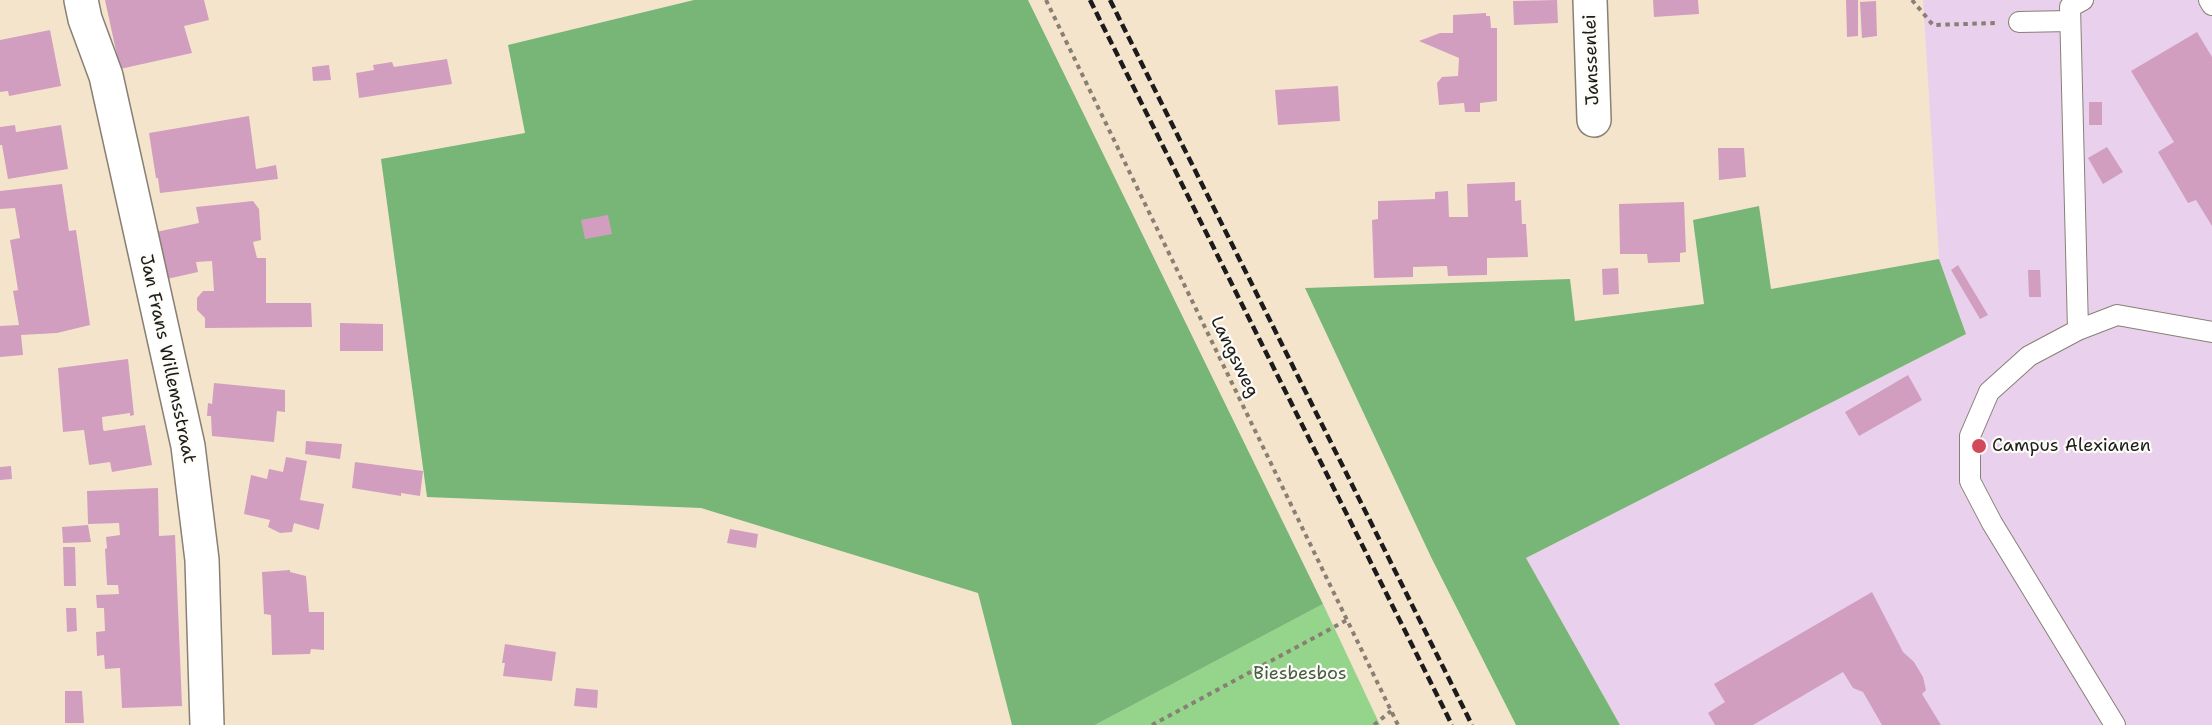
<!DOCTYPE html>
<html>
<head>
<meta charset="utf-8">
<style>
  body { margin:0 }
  canvas { display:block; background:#f5e4cc }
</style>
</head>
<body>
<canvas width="2212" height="725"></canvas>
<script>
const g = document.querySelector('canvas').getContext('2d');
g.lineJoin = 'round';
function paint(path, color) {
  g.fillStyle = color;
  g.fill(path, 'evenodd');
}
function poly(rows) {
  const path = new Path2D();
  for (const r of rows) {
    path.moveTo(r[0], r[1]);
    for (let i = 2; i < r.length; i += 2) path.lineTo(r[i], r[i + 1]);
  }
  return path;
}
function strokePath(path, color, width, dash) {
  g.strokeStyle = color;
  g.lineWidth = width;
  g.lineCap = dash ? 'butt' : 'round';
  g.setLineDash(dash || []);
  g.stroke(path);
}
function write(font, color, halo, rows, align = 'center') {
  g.font = font + ' "Shantell Sans",sans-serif';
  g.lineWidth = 4.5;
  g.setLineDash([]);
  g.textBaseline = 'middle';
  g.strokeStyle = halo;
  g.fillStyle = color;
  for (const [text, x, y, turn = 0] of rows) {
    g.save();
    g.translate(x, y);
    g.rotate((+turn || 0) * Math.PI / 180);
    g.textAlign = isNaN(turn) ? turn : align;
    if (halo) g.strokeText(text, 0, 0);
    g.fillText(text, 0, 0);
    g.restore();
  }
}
paint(poly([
  [1923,0,2212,0,2212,725,1620,725,1526,558,1966,334,1939,259]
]), '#e9d1ed');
paint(poly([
  [1323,604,1380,725,1095,725]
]), '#94d48b');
paint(poly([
  [694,0,1028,0,1323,604,1095,725,1012,725,978,593,701,508,427,497,381,159,525,133,508,45],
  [1759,206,1771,289,1939,259,1966,334,1526,558,1620,725,1516,725,1431,557,1305,288,1570,279,1575,321,1704,304,1693,220]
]), '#77b677');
paint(poly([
  [105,0,204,0,209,20,184,26,192,53,120,69],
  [1557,0,1558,23,1514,25,1513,1],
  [1653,0,1698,0,1699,14,1654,17],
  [1846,0,1858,0,1858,36,1847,37],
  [1876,1,1877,36,1862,38,1860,2],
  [1486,13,1486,16,1490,16,1491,28,1497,28,1497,101,1480,103,1480,112,1465,112,1464,103,1439,105,1437,83,1442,77,1458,76,1459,58,1419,41,1440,33,1453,33,1453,15],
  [50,30,61,86,9,96,8,91,0,92,0,40],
  [2197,32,2212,57,2212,226,2196,200,2188,203,2158,152,2174,142,2131,71],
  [447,59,452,84,359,98,356,73,374,70,373,65,392,62,394,67],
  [329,65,331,80,313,81,312,67],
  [1338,86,1340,121,1278,125,1275,90],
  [2089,102,2102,102,2102,125,2089,125],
  [249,116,256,169,276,165,278,179,160,193,158,178,156,178,149,133],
  [15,125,16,132,61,125,68,169,8,179,2,145,0,145,0,127],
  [2107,147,2123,172,2103,184,2088,158],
  [1718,148,1744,148,1746,177,1719,180],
  [1515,182,1515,201,1521,200,1522,224,1526,224,1528,257,1487,258,1487,275,1448,276,1447,266,1413,267,1413,277,1374,278,1372,220,1378,219,1378,201,1435,199,1435,192,1448,191,1449,217,1468,217,1467,184],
  [62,184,69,231,76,230,90,325,57,333,21,335,23,355,0,357,0,326,19,325,13,291,18,290,10,240,20,238,15,208,0,209,0,191],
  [253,201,259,209,261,240,253,242,257,258,266,258,266,303,311,303,312,327,205,328,205,318,197,310,197,298,203,291,214,291,212,261,196,262,198,272,167,279,156,232,199,223,196,207],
  [1684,202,1686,252,1680,253,1680,262,1648,263,1647,254,1620,254,1619,204],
  [608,215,612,234,585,239,581,220],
  [1958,265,1988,315,1980,319,1951,270],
  [1618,268,1619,294,1603,295,1602,269],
  [2028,270,2040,270,2041,297,2029,297],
  [340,323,383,324,383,351,340,351],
  [128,359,134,415,130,416,130,413,102,417,103,429,104,431,145,425,152,465,112,472,110,462,89,465,84,430,63,432,58,368],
  [1908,375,1922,400,1859,436,1845,412],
  [214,383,285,390,285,412,277,411,274,442,212,436,211,416,207,416,208,403,212,404],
  [306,441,342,444,340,459,305,454],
  [286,457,307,461,300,500,324,504,319,530,294,523,292,532,280,533,268,527,270,520,244,514,251,475,267,479,269,469,283,472],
  [355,462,423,471,420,496,401,493,401,496,352,488],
  [11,466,12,479,0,480,0,467],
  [158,488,159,536,175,535,182,706,122,708,120,668,105,669,104,655,97,656,96,632,105,631,104,608,97,608,96,595,119,594,118,585,107,585,105,549,107,548,106,537,120,535,119,523,88,524,87,491],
  [88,525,91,542,63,543,62,527],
  [730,529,758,534,756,548,727,543],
  [63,547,75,547,76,586,64,586],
  [290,570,290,572,306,576,309,612,324,612,324,650,311,649,310,654,272,655,271,615,264,614,262,572],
  [1872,592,1903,652,1914,662,1923,677,1926,690,1922,694,1941,725,1882,725,1863,692,1853,688,1843,672,1753,725,1715,725,1708,713,1725,702,1714,684],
  [66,608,76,608,77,631,67,632],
  [505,644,556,652,552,681,503,676,505,663,502,663],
  [576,688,598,690,597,708,574,706],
  [65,691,82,691,84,723,65,723]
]), '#d29ebf');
const lane = poly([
  [2209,0,2212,5],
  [2019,22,2070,21],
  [2078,330,2070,7,2083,0],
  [2115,725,1992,523,1970,481,1970,436,1989,392,2029,356,2078,330,2117,315,2212,332]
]);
const street = poly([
  [81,0,85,19,106,76,188,446,202,560,207,725],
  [1590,0,1594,120]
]);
strokePath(lane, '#888074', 22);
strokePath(street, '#888074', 36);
strokePath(poly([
  [1046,0,1398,725],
  [1912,0,1933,25,1995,23],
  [1152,725,1347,620],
  [1374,725,1391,711]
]), '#888074', 4, [4.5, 4.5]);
strokePath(lane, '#fff', 20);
strokePath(street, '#fff', 33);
strokePath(poly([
  [1090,0,1452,725],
  [1110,0,1472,725]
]), '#1c1c1c', 4.5, [9, 4.5]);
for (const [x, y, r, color] of [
  [1979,446,8,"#d1495b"]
]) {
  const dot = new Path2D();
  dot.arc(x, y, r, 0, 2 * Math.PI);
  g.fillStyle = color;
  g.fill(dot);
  strokePath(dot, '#fdfcf7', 2);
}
write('18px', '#1c1c1c', '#fdfcf7', [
  ["Janssenlei",1592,60,-92],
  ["Langsweg",1234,357,64],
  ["Jan Frans Willemsstraat",167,359,78]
]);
write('18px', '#1c1c1c', '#fdfcf7', [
  ["Campus Alexianen",1992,446]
], 'left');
write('18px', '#465c43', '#fdfcf7', [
  ["Biesbesbos",1300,674]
]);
</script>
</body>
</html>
